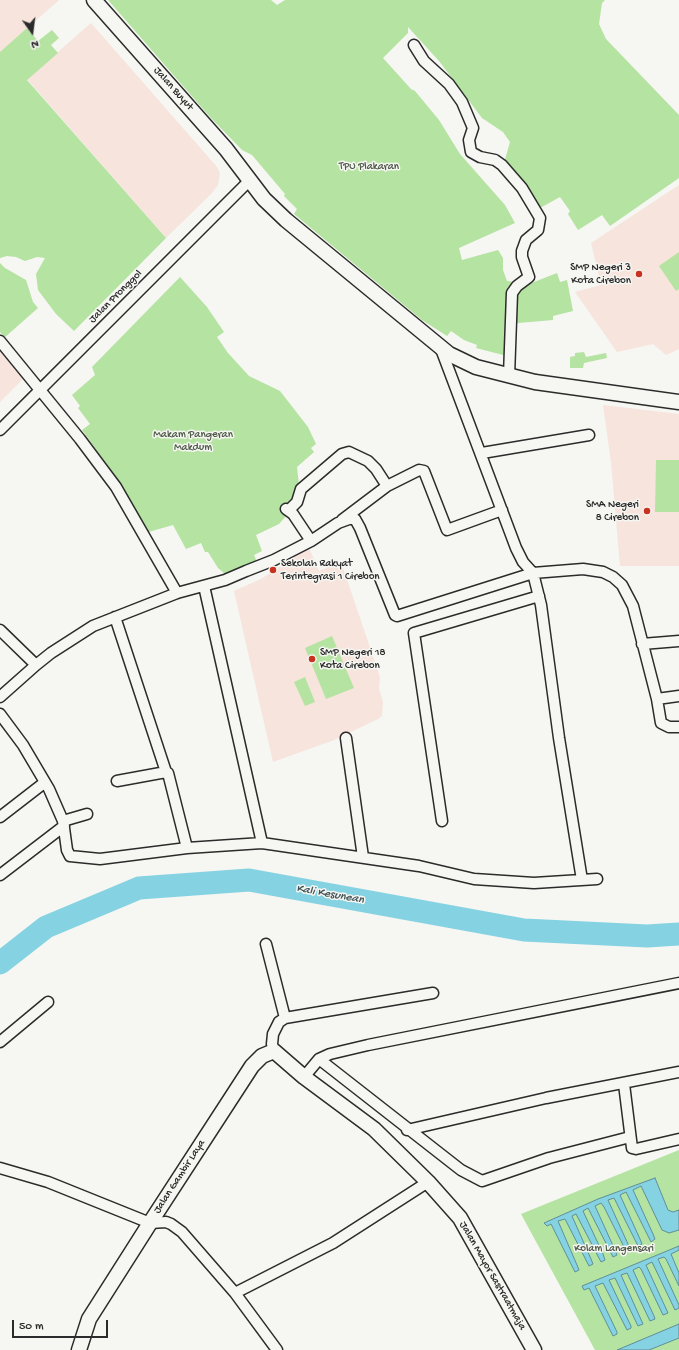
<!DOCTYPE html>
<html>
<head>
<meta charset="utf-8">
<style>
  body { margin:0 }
  #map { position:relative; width:679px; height:1350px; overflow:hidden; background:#f6f6f2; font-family:"Gochi Hand",sans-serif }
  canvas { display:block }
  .north { position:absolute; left:12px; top:12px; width:40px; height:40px; -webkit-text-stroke:3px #f6f6f2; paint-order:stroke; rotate:166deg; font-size:11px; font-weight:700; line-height:16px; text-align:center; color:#2b2b2b }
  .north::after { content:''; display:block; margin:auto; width:14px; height:18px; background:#2b2b2b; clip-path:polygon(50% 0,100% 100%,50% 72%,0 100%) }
  .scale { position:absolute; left:12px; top:1320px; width:96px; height:18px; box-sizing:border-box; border:2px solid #2b2b2b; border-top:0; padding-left:5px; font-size:12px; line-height:14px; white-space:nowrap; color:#2b2b2b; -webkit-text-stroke:3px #f6f6f2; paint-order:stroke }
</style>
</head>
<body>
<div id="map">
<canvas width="679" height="1350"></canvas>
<div class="north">N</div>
<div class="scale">50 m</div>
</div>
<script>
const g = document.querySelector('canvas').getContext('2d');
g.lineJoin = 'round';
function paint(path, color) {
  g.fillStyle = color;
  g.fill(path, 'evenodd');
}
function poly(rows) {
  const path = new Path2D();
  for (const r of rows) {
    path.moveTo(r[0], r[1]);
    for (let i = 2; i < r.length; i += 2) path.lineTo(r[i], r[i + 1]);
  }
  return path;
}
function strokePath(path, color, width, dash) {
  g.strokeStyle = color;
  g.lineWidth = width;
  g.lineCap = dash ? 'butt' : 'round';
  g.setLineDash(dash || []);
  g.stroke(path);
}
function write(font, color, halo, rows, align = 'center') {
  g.font = font + ' "Gochi Hand",sans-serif';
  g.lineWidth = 3;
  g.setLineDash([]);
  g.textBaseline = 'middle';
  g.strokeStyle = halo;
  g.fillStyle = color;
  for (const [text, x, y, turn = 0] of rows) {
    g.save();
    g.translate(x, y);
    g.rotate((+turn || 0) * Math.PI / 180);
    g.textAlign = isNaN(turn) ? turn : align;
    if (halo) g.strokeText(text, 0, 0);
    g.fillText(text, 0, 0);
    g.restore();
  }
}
paint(poly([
  [0,0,59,0,0,52],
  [91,23,217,167,220,173,218,185,212,193,166,238,27,79],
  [679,185,679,349,666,355,653,344,617,352,575,292,601,285,591,243],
  [0,346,24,378,0,402],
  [603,405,679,414,679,566,620,566,611,462],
  [309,548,319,571,341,562,380,677,379,689,383,702,382,716,378,719,334,740,273,762,234,591,261,579]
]), '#f6e4dd');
paint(poly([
  [108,0,271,0,277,5,285,0,605,0,602,3,599,24,606,39,679,115,679,178,610,226,602,215,578,230,568,214,570,211,560,197,540,208,504,163,510,142,503,132,482,118,439,61,408,27,408,33,383,58,411,89,415,91,439,120,460,154,505,205,515,223,459,248,462,260,498,250,503,258,503,270,507,281,529,284,557,273,560,282,567,280,573,311,553,316,553,320,507,324,507,356,476,348,477,345,464,340,451,331,447,336,422,320,294,214,297,209,284,196,285,194,252,155,242,150,210,117],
  [27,28,38,41,52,30,59,38,51,45,58,53,27,80,166,238,74,331,56,314,38,290,36,274,45,258,37,257,25,261,16,257,7,256,0,258,0,52],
  [679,252,679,289,676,291,659,266],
  [0,263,5,268,26,280,33,302,38,308,4,338,0,332],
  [180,277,207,307,224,332,217,337,228,353,249,376,280,391,308,427,316,444,311,448,314,452,297,467,299,485,288,514,279,524,256,535,262,551,254,555,257,562,225,574,218,568,208,552,205,552,201,543,186,549,173,525,145,533,114,474,82,430,90,424,78,408,80,406,72,395,95,375,92,367],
  [584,352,586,357,606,353,607,358,584,363,583,368,570,368,570,357,575,356,575,353],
  [656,460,679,460,679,512,655,512],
  [332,636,354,688,326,699,305,648],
  [305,677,315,702,305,706,294,682],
  [679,1150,679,1350,595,1350,521,1214]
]), '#b5e3a1');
const water = poly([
  [655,1178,668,1210,673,1212,679,1210,679,1230,669,1233,662,1230,641,1186,633,1190,653,1234,655,1239,651,1242,626,1192,620,1195,640,1239,642,1244,638,1246,614,1198,608,1200,628,1244,630,1249,626,1251,604,1207,601,1203,595,1206,615,1250,617,1255,613,1257,588,1208,583,1211,603,1254,605,1260,601,1262,576,1214,572,1216,591,1259,593,1264,589,1266,565,1219,558,1221,577,1265,579,1270,575,1272,551,1224,547,1226,544,1223,598,1199,655,1178],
  [679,1246,679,1250,671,1254,679,1273,679,1286,666,1259,664,1257,658,1259,679,1305,679,1308,675,1310,652,1262,646,1265,668,1313,663,1315,641,1269,639,1267,633,1270,654,1316,655,1319,650,1321,627,1273,621,1275,643,1324,638,1326,615,1278,609,1280,631,1326,631,1328,627,1330,603,1283,595,1286,617,1332,617,1334,613,1336,589,1288,584,1290,582,1286,679,1246],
  [679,1324,679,1338,649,1350,617,1350,679,1324]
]);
paint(water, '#84d2e2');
strokePath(water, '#608f99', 1);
strokePath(poly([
  [0,963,46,927,139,888,249,880,524,930,647,936,679,934]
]), '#84d2e2', 23);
const street = poly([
  [414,45,424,61,449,84,462,102,473,128,469,140,471,152,480,157,495,160,502,165,522,188,540,218,538,230,526,240,522,251,522,257,529,277,517,286,512,293,509,376],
  [0,341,80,439,116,487,177,593],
  [441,349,516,548,523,562,533,573,583,569,603,572,613,577,622,585,633,606,657,699,661,723,669,727,679,727],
  [0,430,249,181],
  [482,453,589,435],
  [286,509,293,514,311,541],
  [289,510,297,502,301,489,342,454,349,452,368,461,376,469,387,486],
  [342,520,387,486,419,470,424,471,447,530,502,510],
  [204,586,262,843],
  [115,617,166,772,168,773,187,848],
  [0,630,36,665,51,653,93,626,177,593,225,580,246,571,274,560,311,541,338,523,349,519,355,519,360,528,395,615,397,616,533,573,541,605,559,738,582,880],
  [642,644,679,641],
  [0,697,36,665],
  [657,699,679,696],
  [0,714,23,745,49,789,63,821,67,850,70,856,100,859,187,848,262,843,419,866,474,879,534,883,597,879],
  [346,738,363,857],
  [117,781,166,772],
  [0,817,44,783],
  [63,821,87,814],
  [442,821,414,633,539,596],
  [0,875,64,826],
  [266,944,285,1018],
  [0,1042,48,1002],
  [274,1051,272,1044,273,1034,279,1022,285,1018,433,993],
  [319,1059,461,1170,482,1181,549,1158,630,1137],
  [304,1077,319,1059,330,1054,368,1045,679,983],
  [624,1084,632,1148,636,1149,679,1139],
  [407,1130,546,1098,679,1072],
  [0,1168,48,1182,150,1223,166,1222,171,1224,182,1232,235,1293,277,1350],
  [235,1293,333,1243,428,1182]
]);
const secondary = poly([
  [94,0,226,149,264,199,286,220,449,354,476,367,535,382,679,402],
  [79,1350,89,1319,150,1223,252,1066,262,1056,274,1051,304,1077,374,1129,428,1182,460,1218,534,1350]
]);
strokePath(street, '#2b2b2b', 13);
strokePath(secondary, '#2b2b2b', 17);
strokePath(street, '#f6f6f2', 10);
strokePath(secondary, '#f6f6f2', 14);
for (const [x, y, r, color] of [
  [639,274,4,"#c8321e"],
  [647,511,4,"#c8321e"],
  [273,570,4,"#c8321e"],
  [312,659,4,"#c8321e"]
]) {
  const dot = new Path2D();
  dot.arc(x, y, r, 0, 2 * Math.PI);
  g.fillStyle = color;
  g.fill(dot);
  strokePath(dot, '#f6f6f2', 1.5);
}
write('11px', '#2b2b2b', '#f6f6f2', [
  ["Jalan Buyut",173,89,48],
  ["Jalan Pronggol",116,297,-45],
  ["Jalan Gambir Laya",180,1177,-57],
  ["Jalan Mayor Sastraatmaja",492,1276,60]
]);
write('11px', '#4e5948', '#f6f6f2', [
  ["TPU Plakaran",369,167],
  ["Makam Pangeran",193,435],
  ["Makdum",193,448],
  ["Kolam Langensari",614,1249]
]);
write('11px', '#2b2b2b', '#f6f6f2', [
  ["SMP Negeri 3",631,268],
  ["Kota Cirebon",631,281],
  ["SMA Negeri",639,505],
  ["8 Cirebon",639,518],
  ["Sekolah Rakyat",281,564,"left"],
  ["Terintegrasi 1 Cirebon",281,577,"left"],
  ["SMP Negeri 18",320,653,"left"],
  ["Kota Cirebon",320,666,"left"]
], 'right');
write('italic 12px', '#415559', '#f6f6f2', [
  ["Kali Kesunean",330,895,10]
]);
</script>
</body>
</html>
